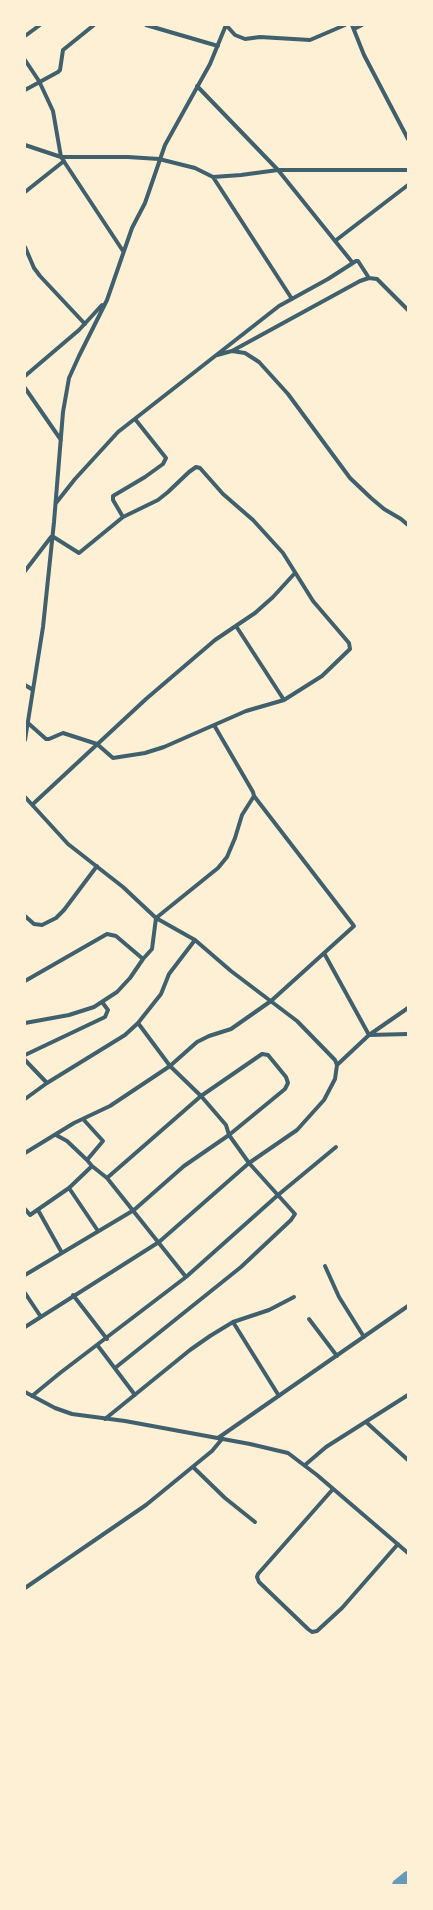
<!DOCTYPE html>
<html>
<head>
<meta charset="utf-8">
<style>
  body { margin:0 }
  #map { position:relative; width:433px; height:1910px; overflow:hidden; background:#fdf0d5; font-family:"Crimson Pro",serif }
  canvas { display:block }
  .frame { position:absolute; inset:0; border:26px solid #fdf0d5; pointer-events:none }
</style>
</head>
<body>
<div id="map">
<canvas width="433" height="1910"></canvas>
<div class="frame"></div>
</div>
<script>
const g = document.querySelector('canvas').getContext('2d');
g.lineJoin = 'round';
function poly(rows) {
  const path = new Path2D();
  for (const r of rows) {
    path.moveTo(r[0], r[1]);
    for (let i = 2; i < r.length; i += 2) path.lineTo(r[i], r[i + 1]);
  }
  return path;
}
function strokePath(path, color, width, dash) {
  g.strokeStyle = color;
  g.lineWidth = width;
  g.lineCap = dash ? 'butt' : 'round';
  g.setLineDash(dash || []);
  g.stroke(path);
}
strokePath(poly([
  [398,1885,408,1877]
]), '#669bbc', 12);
strokePath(poly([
  [146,25,218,46],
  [226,25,235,35,245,39,260,37,310,40,345,25],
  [352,25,364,55,408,139],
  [354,29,362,25],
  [25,36,40,25],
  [25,60,39,81,53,111,61,157,123,251],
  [197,86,278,170,352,262],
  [25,90,58,72,60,70,63,50,94,25],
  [25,145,61,157,128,157,159,159,195,168,213,177,241,175,278,170,408,170],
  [213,177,292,299],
  [25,192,64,161],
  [335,241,408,185],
  [25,247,34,268,40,276,85,324],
  [232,351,245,353,259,362,288,394,350,478,371,498,384,509,401,519,408,525],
  [217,355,232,351,360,281,369,278,377,279,408,310],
  [25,376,79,330,102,305],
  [25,388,61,440],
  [56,503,75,479,118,432,279,306,328,279,356,261,358,261,369,278],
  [123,517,113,500,113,496,145,477,163,464,166,458,135,419],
  [25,571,51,537],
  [236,626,284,700],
  [25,685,33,690],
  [28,723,46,739,49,739,63,733,97,744,113,758,145,753,164,747,246,711,284,700,322,676,350,649,349,643,313,601,283,553,253,520,223,494,200,468,196,467,189,472,168,492,158,500,123,517,79,553,52,536],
  [25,740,43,627,54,522,63,412,69,378,79,356,107,300,132,228,145,203,165,145,210,64,226,25],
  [25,797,68,844,123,887,156,918,195,940,231,971,297,1021,335,1060,337,1065,335,1079,324,1100,297,1130,249,1163,159,1242,25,1327],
  [33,804,146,699,215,640,255,613,273,597,295,573],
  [25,916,34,924,42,925,56,918,64,910,97,866],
  [324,953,369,1035,408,1034],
  [25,981,107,934,116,936,143,959,152,949,156,918,218,868,227,857,235,838,242,815,254,796],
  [25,1023,69,1015,94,1007,117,992,130,978,143,959],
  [25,1055,105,1017,108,1010,102,1002],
  [25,1060,47,1083],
  [337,1065,369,1035,408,1008],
  [25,1099,47,1083,125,1035,138,1023,161,994,169,974,195,940],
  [83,1119,103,1141,87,1160,92,1166,107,1178,186,1277],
  [56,1135,67,1141,87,1160],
  [25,1153,74,1123,110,1106,170,1066,197,1042,209,1036,231,1029,271,1001,354,926,254,796,253,792,214,725],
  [69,1188,98,1231],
  [25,1209,30,1215,69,1188,92,1166],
  [38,1210,62,1253],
  [325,1266,339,1297,364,1337],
  [25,1275,134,1210,184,1166,229,1135,285,1089,288,1083,286,1077,268,1055,262,1054,201,1096,107,1178],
  [25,1293,41,1317],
  [73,1295,107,1339],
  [309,1319,337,1356],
  [233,1322,279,1396],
  [98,1346,135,1395],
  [115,1368,241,1267,291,1220,295,1214,249,1163,229,1135,226,1125,201,1096,170,1066,138,1023],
  [25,1392,55,1408,72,1414,125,1421,250,1444,288,1453,317,1475,408,1553],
  [32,1396,60,1373,186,1277,278,1195,336,1147],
  [105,1419,190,1350,210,1336,233,1322,269,1310,294,1297],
  [366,1422,408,1460],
  [218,1438,408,1306],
  [305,1465,326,1447,408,1395],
  [193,1467,225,1498,255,1522],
  [333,1489,258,1574,257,1577,259,1582,308,1629,312,1632,317,1631,342,1608,398,1544],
  [25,1588,146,1505,212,1451,222,1439]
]), '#3f606c', 4);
</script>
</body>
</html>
